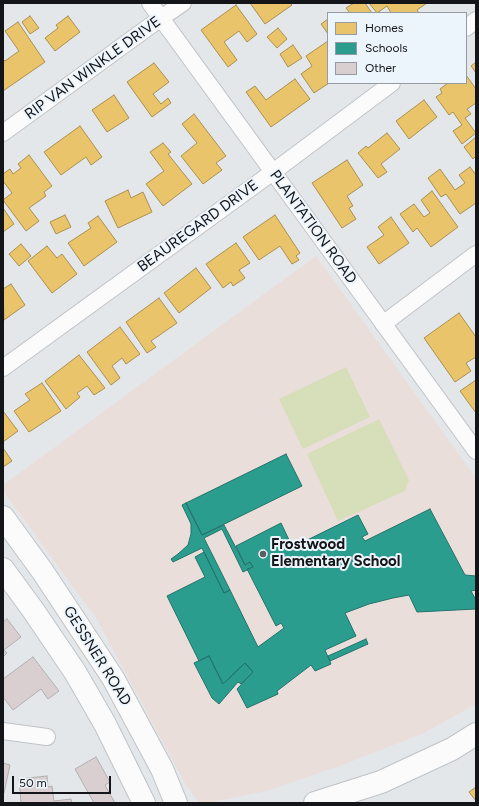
<!DOCTYPE html>
<html>
<head>
<meta charset="utf-8">
<style>
  body { margin:0 }
  #map { position:relative; width:479px; height:806px; overflow:hidden; background:#e4e7ea; font-family:Figtree,sans-serif }
  canvas { display:block }
  .frame { position:absolute; inset:0; border:4px solid #131518; pointer-events:none }
  .legend { position:absolute; left:327px; top:12px; width:140px; height:72px; box-sizing:border-box; background:#edf5fc; border:1px solid #969ba1; margin:0; padding:5px 7px; list-style:none; font-size:12px; color:#131518 }
  .legend li { display:flex; align-items:center; gap:8px; height:20px }
  .legend b { width:20px; border:1px solid #969ba1 }
  .scale { position:absolute; left:12px; top:776px; width:99px; height:18px; box-sizing:border-box; border:2px solid #131518; border-top:0; padding-left:5px; font-size:12px; line-height:14px; white-space:nowrap; color:#131518; -webkit-text-stroke:3px #edf5fc; paint-order:stroke }
</style>
</head>
<body>
<div id="map">
<canvas width="479" height="806"></canvas>
<div class="frame"></div>
<ul class="legend">
<li><b style="height:11px;background:#e9c46a"></b>Homes</li>
<li><b style="height:11px;background:#2a9d8f"></b>Schools</li>
<li><b style="height:11px;background:#d9cfd0"></b>Other</li>
</ul>
<div class="scale">50 m</div>
</div>
<script>
const g = document.querySelector('canvas').getContext('2d');
g.lineJoin = 'round';
function paint(path, color) {
  g.fillStyle = color;
  g.fill(path, 'evenodd');
}
function poly(rows) {
  const path = new Path2D();
  for (const r of rows) {
    path.moveTo(r[0], r[1]);
    for (let i = 2; i < r.length; i += 2) path.lineTo(r[i], r[i + 1]);
  }
  return path;
}
function strokePath(path, color, width, dash) {
  g.strokeStyle = color;
  g.lineWidth = width;
  g.lineCap = dash ? 'butt' : 'round';
  g.setLineDash(dash || []);
  g.stroke(path);
}
function write(font, color, halo, rows, align = 'center') {
  g.font = font + ' Figtree,sans-serif';
  g.lineWidth = 4;
  g.setLineDash([]);
  g.textBaseline = 'middle';
  g.strokeStyle = halo;
  g.fillStyle = color;
  for (const [text, x, y, turn = 0] of rows) {
    g.save();
    g.translate(x, y);
    g.rotate((+turn || 0) * Math.PI / 180);
    g.textAlign = isNaN(turn) ? turn : align;
    if (halo) g.strokeText(text, 0, 0);
    g.fillText(text, 0, 0);
    g.restore();
  }
}
paint(poly([
  [316,256,476,478,476,704,424,733,345,764,267,791,208,803,199,803,186,785,96,618,3,491,3,485]
]), '#eadeda');
paint(poly([
  [346,367,370,417,303,449,279,399],
  [379,419,409,480,405,491,338,521,307,454]
]), '#d6deba');
const homes = poly([
  [250,3,290,3,292,5,265,24,250,3],
  [354,3,365,3,372,13,350,13,346,8,354,3],
  [369,3,427,3,417,10,419,13,391,13,387,6,377,13,369,3],
  [236,5,257,34,247,42,239,31,224,42,237,60,228,67,201,30,236,5],
  [30,16,39,28,30,34,22,22,30,16],
  [68,16,80,32,55,51,45,38,58,28,56,25,68,16],
  [328,19,328,34,321,24,328,19],
  [18,22,45,62,3,91,3,59,5,61,19,51,5,31,18,22],
  [278,28,287,39,277,48,267,37,278,28],
  [328,41,328,83,329,83,314,93,301,74,312,66,306,56,328,41],
  [293,45,302,58,288,67,280,54,293,45],
  [476,62,476,73,471,66,476,62],
  [154,63,169,82,153,94,161,104,168,98,171,103,152,117,127,82,154,63],
  [466,75,476,89,476,103,467,109,471,114,465,118,476,133,462,144,453,131,462,125,453,112,449,115,436,97,442,93,440,89,448,83,466,83,466,75],
  [295,79,310,99,271,127,246,92,255,86,266,100,295,79],
  [114,95,129,118,107,132,92,110,114,95],
  [424,100,437,117,409,139,396,121,424,100],
  [194,114,226,156,216,163,222,170,203,184,181,156,197,143,182,124,194,114],
  [80,126,102,157,91,165,86,157,61,175,44,152,80,126],
  [387,133,400,149,381,164,387,172,378,178,358,153,366,146,368,148,387,133],
  [476,137,476,156,473,159,464,147,476,137],
  [163,143,171,152,168,154,192,184,163,206,146,184,164,171,150,152,163,143],
  [29,155,52,186,44,192,46,196,29,208,39,221,26,231,3,200,12,193,3,181,3,174,10,169,13,174,21,168,18,164,29,155],
  [347,160,363,185,347,196,353,206,349,208,356,219,342,228,312,183,347,160],
  [470,167,476,175,476,203,460,214,446,194,441,197,428,178,440,169,455,190,465,183,459,175,470,167],
  [128,190,131,198,143,192,152,212,118,228,105,201,128,190],
  [432,191,458,227,431,247,417,228,413,232,400,214,414,204,424,217,430,213,421,200,432,191],
  [3,208,14,224,3,232,3,208],
  [65,215,71,227,56,234,50,222,65,215],
  [275,215,300,253,296,256,299,260,292,264,280,246,259,260,243,237,275,215],
  [98,216,117,242,84,266,68,243,91,228,88,223,98,216],
  [391,217,409,243,379,264,367,247,384,235,378,227,391,217],
  [236,243,250,263,239,270,245,278,233,286,231,282,223,288,206,264,236,243],
  [21,244,31,256,19,266,9,254,21,244],
  [47,246,57,258,62,254,77,274,52,293,28,261,47,246],
  [196,268,211,288,179,313,164,293,196,268],
  [11,284,25,305,4,320,3,289,11,284],
  [159,298,177,323,151,341,156,347,147,353,126,322,159,298],
  [459,313,476,337,476,357,466,363,471,371,455,382,424,338,459,313],
  [120,327,140,354,126,364,122,358,112,366,120,378,111,385,87,352,120,327],
  [79,355,105,388,94,395,87,386,77,393,80,397,66,409,45,381,79,355],
  [476,380,476,413,460,391,476,380],
  [42,383,61,411,29,432,14,411,30,400,25,394,42,383],
  [3,411,18,431,3,442,3,411],
  [3,448,12,461,3,467,3,448],
  [476,787,476,801,469,792,476,787]
]);
paint(homes, '#e9c46a');
strokePath(homes, '#a99051', 1);
const schools = poly([
  [286,454,302,486,202,535,186,503,286,454],
  [186,503,202,535,224,525,245,565,250,562,253,567,243,572,222,529,204,538,230,590,224,593,202,548,173,562,171,559,178,554,188,545,191,534,191,524,182,505,186,503],
  [430,509,465,575,476,576,476,590,471,591,476,600,476,609,417,612,409,595,393,598,369,604,345,613,356,636,325,650,331,664,315,671,311,665,277,691,278,694,247,708,237,689,253,672,245,663,223,684,209,656,199,661,167,596,205,577,195,557,204,552,224,593,230,590,258,647,284,628,281,623,276,626,247,569,253,567,250,562,245,565,236,546,281,523,290,542,285,545,287,550,358,515,368,534,362,537,365,541,430,509],
  [366,639,368,644,330,661,328,656,366,639],
  [209,656,223,684,245,663,253,672,241,684,238,682,219,704,212,698,194,663,209,656]
]);
paint(schools, '#2a9d8f');
strokePath(schools, '#23746b', 1);
const building = poly([
  [7,619,21,637,4,650,7,653,3,657,3,622,7,619],
  [33,657,59,691,48,699,41,689,13,710,3,697,3,679,33,657],
  [96,757,110,782,105,785,115,803,94,803,75,769,96,757],
  [3,763,10,765,4,793,3,792,3,763],
  [47,776,48,787,52,786,54,801,71,799,72,803,21,803,19,779,47,776]
]);
paint(building, '#d9cfd0');
strokePath(building, '#b0b0b1', 1);
const street = poly([
  [150,3,476,451],
  [466,28,476,20],
  [3,133,161,18,183,3],
  [383,324,476,254],
  [3,368,273,172,392,83],
  [3,731,47,737]
]);
const secondary = poly([
  [3,517,43,572,113,678,162,769,176,803],
  [3,569,33,610,75,672,105,724,144,803],
  [315,803,381,782,452,749,476,734]
]);
strokePath(street, '#c0c3c6', 18);
strokePath(secondary, '#c0c3c6', 24);
strokePath(street, '#fbfbfc', 16);
strokePath(secondary, '#fbfbfc', 22);
for (const [x, y, r, color] of [
  [263,554,4,"#5c5e62"]
]) {
  const dot = new Path2D();
  dot.arc(x, y, r, 0, 2 * Math.PI);
  g.fillStyle = color;
  g.fill(dot);
  strokePath(dot, '#edf5fc', 1.5);
}
write('15px', '#131518', '#edf5fc', [
  ["RIP VAN WINKLE DRIVE",93,68,-36],
  ["BEAUREGARD DRIVE",198,226,-36],
  ["PLANTATION ROAD",313,227,54],
  ["GESSNER ROAD",97,656,58]
]);
write('bold 15px', '#131518', '#edf5fc', [
  ["Frostwood",271,545],
  ["Elementary School",271,562]
], 'left');
</script>
</body>
</html>
